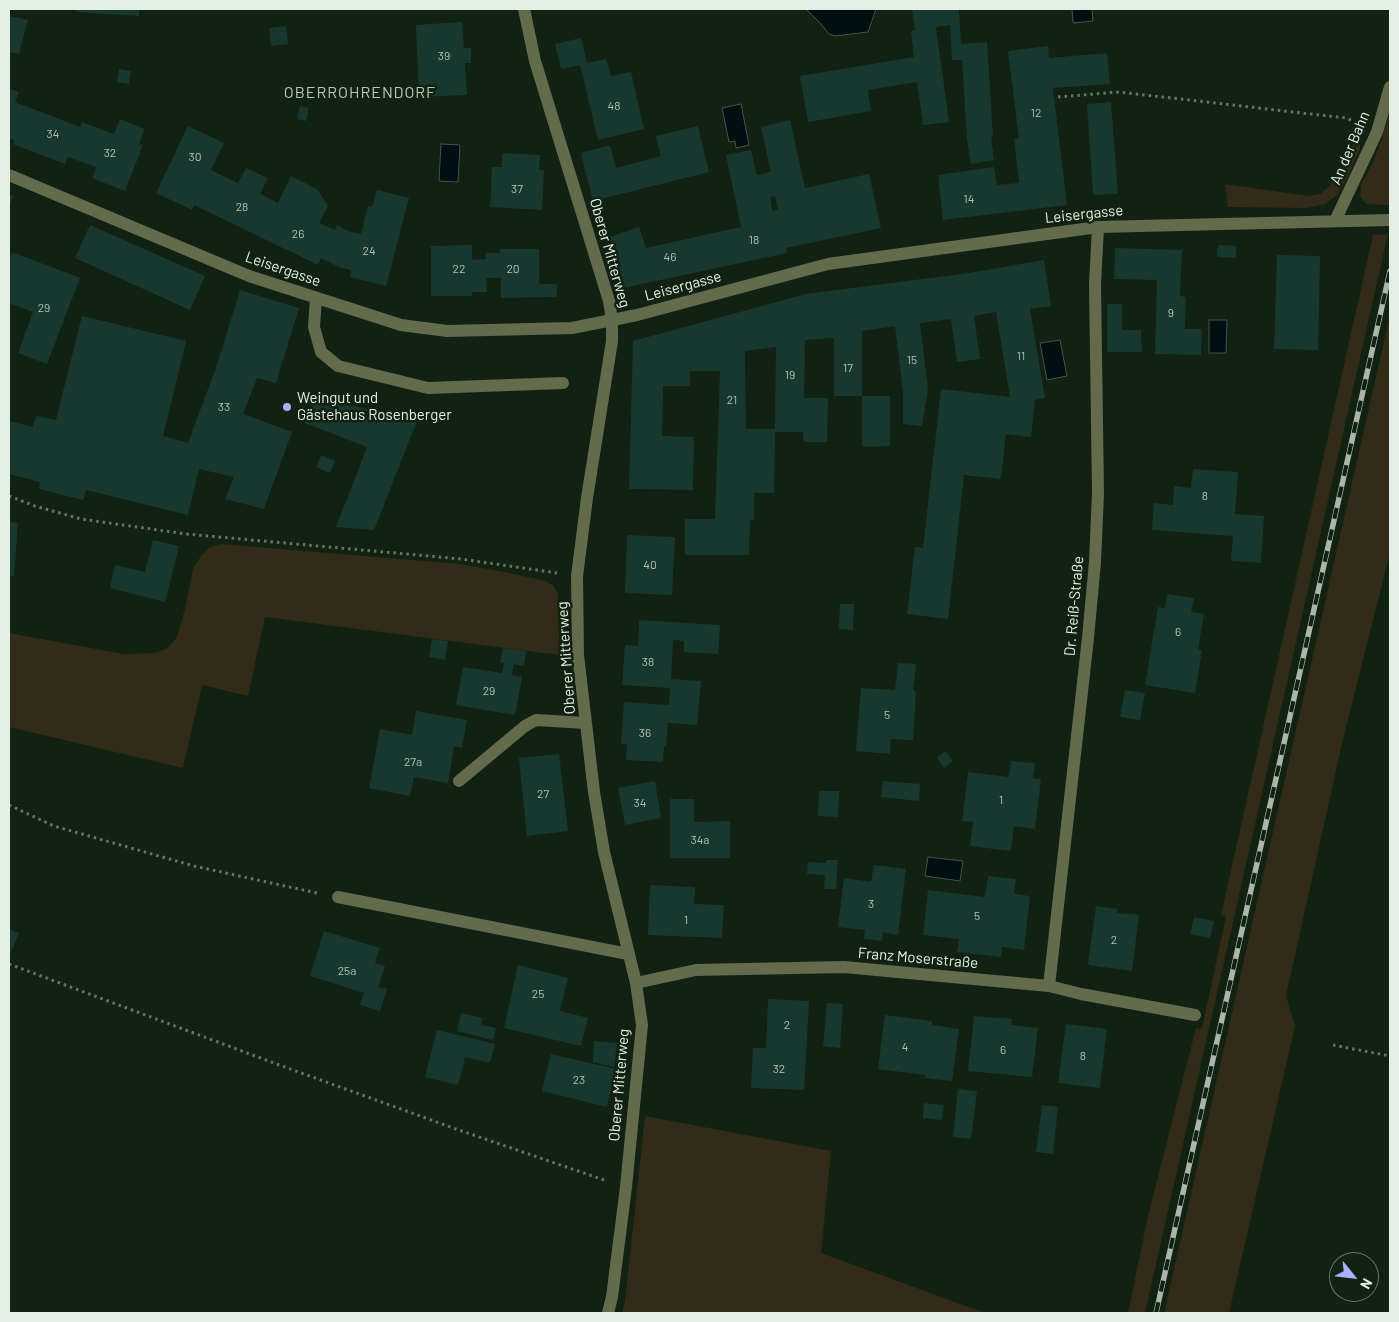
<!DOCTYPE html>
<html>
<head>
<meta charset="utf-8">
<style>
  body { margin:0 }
  #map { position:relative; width:1399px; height:1322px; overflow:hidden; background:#112212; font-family:Barlow,sans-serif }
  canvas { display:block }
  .frame { position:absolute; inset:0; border:10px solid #e5f0e5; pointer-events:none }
  .north { position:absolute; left:1329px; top:1252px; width:50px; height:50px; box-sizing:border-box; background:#112212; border:1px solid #667466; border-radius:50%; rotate:119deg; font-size:14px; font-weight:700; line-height:20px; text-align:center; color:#e5f0e5 }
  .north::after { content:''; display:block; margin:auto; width:18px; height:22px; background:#aab0fc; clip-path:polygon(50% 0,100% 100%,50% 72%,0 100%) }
</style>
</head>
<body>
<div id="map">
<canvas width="1399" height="1322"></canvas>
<div class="frame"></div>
<div class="north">N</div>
</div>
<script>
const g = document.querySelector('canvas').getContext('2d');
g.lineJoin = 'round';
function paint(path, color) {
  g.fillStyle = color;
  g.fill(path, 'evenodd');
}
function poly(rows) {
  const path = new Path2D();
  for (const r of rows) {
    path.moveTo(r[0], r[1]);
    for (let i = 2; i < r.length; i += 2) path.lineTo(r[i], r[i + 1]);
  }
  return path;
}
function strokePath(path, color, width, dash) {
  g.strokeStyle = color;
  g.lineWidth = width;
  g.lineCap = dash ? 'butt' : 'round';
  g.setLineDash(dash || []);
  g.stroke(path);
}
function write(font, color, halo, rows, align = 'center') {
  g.font = font + ' Barlow,sans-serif';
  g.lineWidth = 5;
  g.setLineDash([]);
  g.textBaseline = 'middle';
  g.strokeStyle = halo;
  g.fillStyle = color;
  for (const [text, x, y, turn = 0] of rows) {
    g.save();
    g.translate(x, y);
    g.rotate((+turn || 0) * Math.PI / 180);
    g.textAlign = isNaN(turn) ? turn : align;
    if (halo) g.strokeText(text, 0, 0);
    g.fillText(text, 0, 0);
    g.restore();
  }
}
paint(poly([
  [1390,111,1390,205,1366,204,1360,196,1361,184,1372,165,1382,139],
  [1358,136,1360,142,1360,149,1346,180,1336,196,1325,204,1307,208,1228,207,1225,184,1309,196,1320,194,1330,186],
  [1388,234,1145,1313,1128,1313,1148,1216,1196,1028,1202,1029,1226,916,1221,915,1373,235],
  [1390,315,1390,553,1343,739,1286,996,1295,1026,1229,1313,1164,1313],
  [221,544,460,564,505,572,546,581,553,585,558,594,559,655,265,617,248,696,202,685,183,768,9,727,9,633,124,654,155,653,168,648,177,637,185,609,193,569,201,556,209,548],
  [645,1116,831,1151,821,1253,985,1313,622,1313,625,1301]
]), '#312b18');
const water = poly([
  [806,9,876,9,868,32,835,36,829,34,821,24,806,9],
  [1072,9,1092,9,1093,21,1073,23,1072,9],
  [741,104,749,145,736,148,735,141,729,142,722,108,741,104],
  [441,144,460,145,458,182,439,181,441,144],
  [1209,320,1227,320,1226,353,1209,353,1209,320],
  [1060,340,1067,376,1047,380,1040,343,1060,340],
  [928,857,963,861,960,881,925,876,928,857]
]);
paint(water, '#000f10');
strokePath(water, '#455250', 1);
paint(poly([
  [76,9,139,9,139,16,76,12],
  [912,9,959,9,961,44,987,42,993,137,991,137,994,160,971,164,967,139,962,60,952,60,950,25,936,27,949,122,923,125,917,82,868,90,871,111,808,122,800,76,914,57,911,31,915,30],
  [9,16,28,20,19,54,9,52],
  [462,22,464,48,471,48,471,63,465,63,467,95,419,97,416,25],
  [286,26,288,44,271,46,269,28],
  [581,38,587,63,606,59,611,76,631,72,644,129,598,140,580,65,561,69,555,44],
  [1048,46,1049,58,1107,53,1110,84,1053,88,1067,205,943,220,938,175,994,167,997,185,1019,183,1014,139,1019,138,1008,51],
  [119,69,131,71,129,84,117,82],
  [9,88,19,92,15,102,80,127,82,122,114,134,120,119,145,129,139,144,143,145,125,191,92,178,96,167,68,157,65,164,13,144,15,140,9,138],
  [1111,102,1118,194,1093,195,1087,104],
  [300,106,309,108,306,121,297,119],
  [790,120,805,188,869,174,881,228,786,248,787,253,623,288,607,238,639,227,646,248,741,227,726,155,751,150,757,175,771,172,761,127],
  [775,196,778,210,772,211,770,197],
  [188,126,224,143,211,170,223,176,238,183,246,168,268,178,260,194,278,203,291,176,317,189,328,206,319,223,335,230,337,225,348,231,361,234,368,206,372,207,377,190,409,198,386,286,350,277,351,270,339,267,321,258,318,265,194,205,192,210,156,193],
  [698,126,709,172,593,201,581,153,610,145,616,168,661,156,656,136],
  [1390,142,1390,157,1386,156],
  [502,153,540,155,539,170,544,170,542,210,490,207,492,167,502,167],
  [9,195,13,196,9,207],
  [90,225,205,276,190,310,75,258],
  [472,245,472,260,486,259,486,253,500,253,500,249,539,249,539,284,557,284,557,297,501,298,501,278,486,278,487,292,472,292,472,296,431,296,431,246],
  [1218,245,1236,246,1236,258,1217,257],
  [1115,248,1182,250,1180,296,1186,297,1185,329,1202,329,1201,355,1155,354,1157,280,1114,279],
  [12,252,80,278,47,364,18,353,33,312,9,303,9,261],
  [1277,255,1320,256,1318,350,1274,349],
  [1044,260,1051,306,1030,309,1045,398,1035,400,1031,437,1006,434,1001,479,964,475,948,619,907,614,915,547,923,548,941,389,1010,397,996,312,974,316,980,359,957,362,951,319,920,323,928,389,922,426,903,424,903,392,895,326,862,331,862,396,834,396,834,338,805,340,804,398,828,398,827,442,804,442,803,432,775,432,774,493,754,493,754,520,750,520,749,555,685,555,685,519,715,519,720,371,690,371,690,386,663,386,662,436,694,437,693,490,629,489,633,341,806,294,969,273],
  [776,347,775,429,746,429,745,351],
  [240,290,299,308,276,383,257,378,243,414,292,432,264,509,225,499,234,477,199,469,188,515,86,490,83,500,39,489,40,482,9,474,9,421,33,427,36,416,56,420,82,316,186,341,163,436,188,443,217,365],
  [1107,304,1122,304,1122,330,1141,330,1142,352,1107,352],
  [862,396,890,396,890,446,862,447],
  [316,397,417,421,374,530,336,527,367,447,305,423],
  [321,455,335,461,330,473,316,467],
  [1193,469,1238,472,1235,514,1264,516,1261,563,1231,561,1233,536,1152,530,1154,503,1173,505,1174,486,1191,488],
  [9,522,18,523,14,576,9,576],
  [627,535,675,537,672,595,625,593],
  [153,540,179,546,165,602,110,588,115,565,145,572],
  [1167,594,1194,598,1191,612,1204,614,1198,649,1202,650,1195,693,1145,685,1158,607,1165,608],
  [840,604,854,604,853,630,839,629],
  [639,620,720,625,718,654,684,652,684,641,673,640,671,679,701,681,697,725,668,723,666,746,664,746,663,762,626,760,627,744,621,744,624,702,669,705,670,688,622,685,625,645,638,646],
  [432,639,448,641,445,660,429,657],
  [503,648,526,651,524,666,514,664,512,675,522,677,515,715,456,705,463,667,502,673,504,663,500,662],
  [898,663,916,664,913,691,916,691,913,740,891,739,890,754,856,751,861,688,895,690],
  [1125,690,1145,693,1140,720,1120,717],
  [416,711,467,720,462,748,454,746,448,783,414,777,410,796,369,788,380,729,412,735],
  [945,751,953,761,944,768,937,758],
  [559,754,568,831,527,836,519,758],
  [1011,761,1035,763,1033,778,1041,779,1035,829,1014,826,1011,851,970,846,973,822,962,821,968,772,1009,777],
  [655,781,661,818,625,825,618,788],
  [883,781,920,784,919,801,881,797],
  [819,791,839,791,838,817,818,816],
  [670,799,694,799,694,822,730,821,730,858,670,858],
  [826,860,838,860,836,889,824,889,825,875,807,874,808,862,826,863],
  [874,865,906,869,898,935,883,932,882,941,864,939,865,930,838,927,844,878,871,882],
  [988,876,1016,879,1014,894,1030,896,1024,950,1002,947,1001,957,957,952,959,939,923,935,928,890,985,897],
  [650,885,695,887,694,904,724,905,722,938,648,935],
  [1096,906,1117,909,1117,913,1139,915,1132,971,1088,965],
  [1194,917,1214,921,1210,938,1190,934],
  [9,929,19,933,10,954,9,954],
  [324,931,380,948,375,963,385,966,378,987,387,989,380,1011,360,1005,364,993,310,976],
  [518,965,568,978,560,1011,588,1018,581,1046,504,1028],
  [768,999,809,1001,804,1090,751,1088,753,1048,766,1048],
  [827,1003,843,1004,840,1048,823,1046],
  [461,1013,483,1018,481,1025,496,1028,493,1040,457,1031],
  [885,1015,932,1021,932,1025,959,1029,952,1081,925,1078,925,1075,878,1069],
  [974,1016,1012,1019,1011,1025,1038,1028,1032,1077,968,1071],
  [1066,1024,1107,1029,1100,1088,1058,1083],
  [437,1030,495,1044,490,1063,465,1057,458,1085,425,1077],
  [594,1041,617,1043,614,1067,593,1062],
  [551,1054,616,1069,607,1107,542,1091],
  [958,1089,977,1091,971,1139,953,1137],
  [924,1103,944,1105,942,1120,923,1118],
  [1042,1105,1058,1107,1053,1154,1036,1152]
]), '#18382f');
strokePath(poly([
  [1058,97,1119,92,1346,118,1358,123],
  [9,496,35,506,81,519,186,534,461,559,557,573],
  [9,805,54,826,194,866,317,893],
  [9,964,282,1066,456,1129,604,1180],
  [1333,1045,1390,1056]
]), '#667567', 3, [2.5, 4]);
strokePath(poly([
  [524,9,535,61,609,301,612,320,612,341,587,498,577,576,578,655,594,792,604,852,636,983,642,1025,626,1187,612,1297,608,1313],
  [9,175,249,276,401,325,447,331,572,328,637,315,828,264,1098,227,1390,220],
  [1335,221,1377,132,1390,87],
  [316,298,314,327,321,352,338,366,428,388,563,383],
  [459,781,525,726,536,720,586,723],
  [338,897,628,954],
  [636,983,696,970,844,967,1049,986,1081,994,1195,1015],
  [1049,986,1088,638,1095,562,1098,493,1095,284,1098,227]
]), '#646b4d', 12);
const rail = poly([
  [1156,1313,1390,271]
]);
strokePath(rail, '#a9b6a9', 5.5);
strokePath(rail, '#112212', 4, [11]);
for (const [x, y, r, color] of [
  [287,407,5,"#aab0fc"]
]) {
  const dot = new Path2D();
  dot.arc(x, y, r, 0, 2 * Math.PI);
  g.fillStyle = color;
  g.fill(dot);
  strokePath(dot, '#112212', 2);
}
write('12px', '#b2c2b8', null, [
  ["39",444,56],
  ["48",614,106],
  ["12",1036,113],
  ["34",53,134],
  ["32",110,153],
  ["30",195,157],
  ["37",517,189],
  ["14",969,199],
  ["28",242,207],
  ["26",298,234],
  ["18",754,240],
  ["24",369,251],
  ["46",670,257],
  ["22",459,269],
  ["20",513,269],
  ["29",44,308],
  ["9",1171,313],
  ["11",1021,356],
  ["15",912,360],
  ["17",848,368],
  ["19",790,375],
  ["21",732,400],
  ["33",224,407],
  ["8",1205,496],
  ["40",650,565],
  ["6",1178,632],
  ["38",648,662],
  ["29",489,691],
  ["5",887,715],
  ["36",645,733],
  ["27a",413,762],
  ["27",543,794],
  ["1",1001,800],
  ["34",640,803],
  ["34a",700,840],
  ["3",871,904],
  ["5",977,916],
  ["1",686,920],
  ["2",1114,940],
  ["25a",347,971],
  ["25",538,994],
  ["2",787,1025],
  ["4",905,1047],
  ["6",1003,1050],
  ["8",1083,1056],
  ["32",779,1069],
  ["23",579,1080]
]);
write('15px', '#e5f0e5', '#112212', [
  ["An der Bahn",1350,148,-67],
  ["Leisergasse",1084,214,-6],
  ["Oberer Mitterweg",610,253,74],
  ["Leisergasse",283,269,19],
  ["Leisergasse",683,286,-15],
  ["Dr. Reiß-Straße",1074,606,-85],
  ["Oberer Mitterweg",566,658,-94],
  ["Franz Moserstraße",918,958,5],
  ["Oberer Mitterweg",619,1085,-85]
]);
write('15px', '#e5f0e5', '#112212', [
  ["Weingut und",297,398],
  ["Gästehaus Rosenberger",297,415]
], 'left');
g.letterSpacing = '1px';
write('16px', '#b6cbb6', '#112212', [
  ["OBERROHRENDORF",360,93]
]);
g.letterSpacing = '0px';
</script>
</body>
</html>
